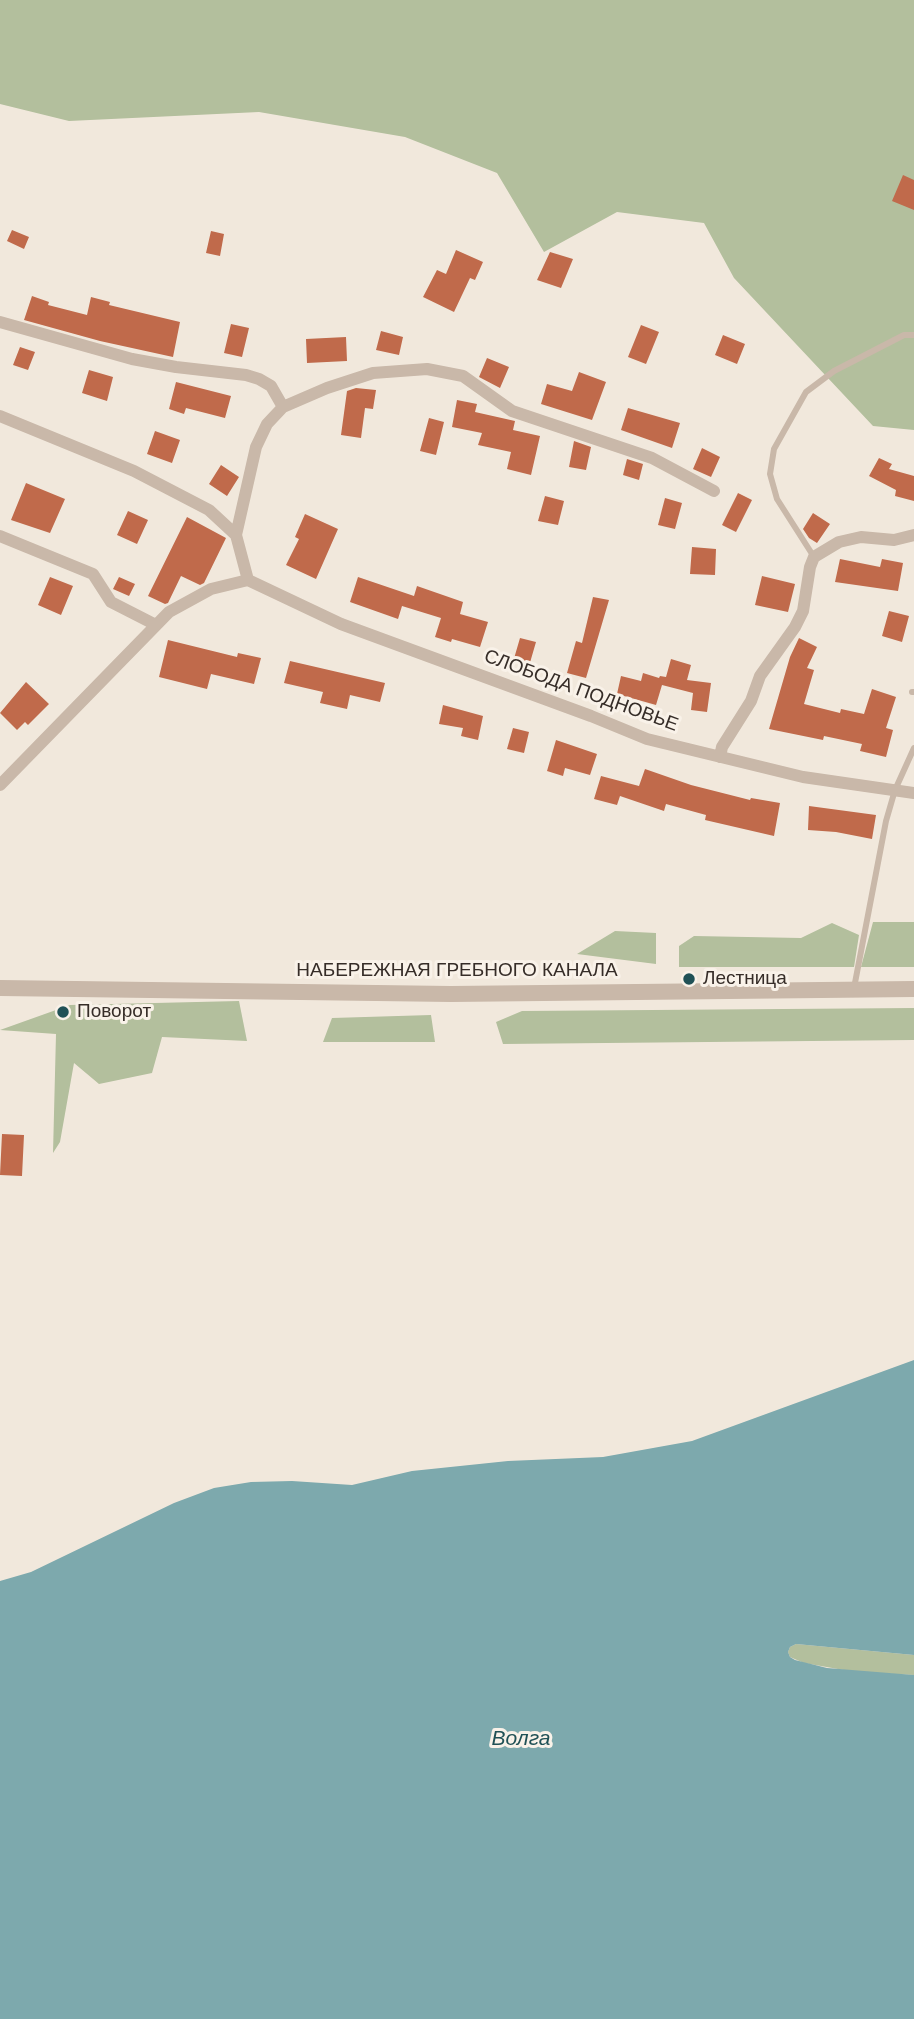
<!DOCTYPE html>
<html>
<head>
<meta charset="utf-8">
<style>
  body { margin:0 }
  canvas { display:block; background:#f1e8dc }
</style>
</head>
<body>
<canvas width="914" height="2019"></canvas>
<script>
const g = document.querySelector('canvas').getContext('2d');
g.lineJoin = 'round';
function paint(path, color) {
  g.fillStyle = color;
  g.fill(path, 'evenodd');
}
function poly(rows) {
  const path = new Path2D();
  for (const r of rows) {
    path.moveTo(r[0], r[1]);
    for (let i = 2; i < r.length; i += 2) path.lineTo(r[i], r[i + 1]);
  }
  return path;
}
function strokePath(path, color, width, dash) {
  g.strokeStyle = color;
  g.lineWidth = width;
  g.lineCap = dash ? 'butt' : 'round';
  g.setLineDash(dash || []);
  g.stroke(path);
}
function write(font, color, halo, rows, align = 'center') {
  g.font = font + ' Helvetica,sans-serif';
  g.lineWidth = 6;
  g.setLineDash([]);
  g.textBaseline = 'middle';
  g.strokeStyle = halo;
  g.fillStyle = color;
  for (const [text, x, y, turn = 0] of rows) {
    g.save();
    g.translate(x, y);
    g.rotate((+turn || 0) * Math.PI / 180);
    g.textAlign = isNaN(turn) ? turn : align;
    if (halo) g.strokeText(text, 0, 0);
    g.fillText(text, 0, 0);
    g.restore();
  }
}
paint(poly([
  [0,0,914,0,914,430,873,426,734,278,704,223,617,212,544,252,497,173,405,137,259,112,69,121,0,104],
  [873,922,914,922,914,967,861,967],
  [832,923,859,935,854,967,679,967,679,946,694,936,801,938],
  [615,931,656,933,656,964,577,954],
  [239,1001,247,1041,162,1037,152,1073,99,1084,74,1063,60,1142,53,1153,56,1034,0,1030,70,1005],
  [914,1008,914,1040,503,1044,496,1022,522,1011],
  [431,1015,435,1042,323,1042,332,1018],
  [796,1644,914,1655,914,1675,855,1672,804,1663,790,1657,788,1652,790,1647]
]), '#b3bf9d');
paint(poly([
  [914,1360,914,1655,796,1644,790,1647,788,1652,790,1657,795,1660,827,1668,914,1675,914,2019,0,2019,0,1581,31,1572,174,1503,214,1488,251,1482,292,1481,352,1485,412,1471,508,1461,603,1457,653,1448,692,1441]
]), '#7da9ad');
paint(poly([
  [903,175,914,180,914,210,892,201],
  [12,230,29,237,24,249,7,241],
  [211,231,224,234,220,256,206,253],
  [456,250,483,262,475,280,470,278,454,312,423,297,437,270,446,274],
  [550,252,573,259,561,288,537,280],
  [32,296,49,302,48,305,87,315,91,297,110,302,109,305,180,322,173,357,100,341,24,320],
  [231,324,249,328,242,357,224,353],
  [641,325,659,332,646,364,628,357],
  [381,331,403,337,399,355,376,350],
  [723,335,745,344,737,364,715,355],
  [346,337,347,361,307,363,306,339],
  [20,347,35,352,28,370,13,365],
  [487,358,509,367,500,388,479,377],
  [89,370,113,377,107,401,82,393],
  [579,372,606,382,592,420,541,404,547,384,572,391],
  [176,382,231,396,225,418,186,408,184,414,169,409],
  [356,388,376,390,373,409,365,408,361,438,341,435,347,391],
  [457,400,477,404,475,412,515,421,513,430,540,436,531,475,507,469,511,452,478,445,482,433,452,427],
  [628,408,680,423,672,448,621,430],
  [429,418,444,422,436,455,420,451],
  [155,431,180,440,172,463,147,454],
  [574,441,591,447,586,470,569,467],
  [702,448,720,457,711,477,693,469],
  [879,458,892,464,889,469,914,476,914,501,895,496,896,490,869,476],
  [627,459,643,464,639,480,623,475],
  [221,465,239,477,227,496,209,484],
  [26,483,65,499,50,533,11,520],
  [738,493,752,500,736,532,722,525],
  [545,496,564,501,558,525,538,521],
  [665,498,682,503,675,529,658,525],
  [128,511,148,520,137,544,117,535],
  [813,513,830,524,817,543,809,538,803,529],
  [305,514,338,529,316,579,286,565,299,539,295,537],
  [187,517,226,538,204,583,200,585,181,576,168,603,165,604,148,596],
  [692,547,716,549,715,575,690,574],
  [840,559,880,567,882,559,903,563,898,591,835,582],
  [762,576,795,584,788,612,755,605],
  [50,577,73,586,61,615,38,605],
  [119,577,135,584,129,596,113,589],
  [358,577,414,596,417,586,463,602,460,614,488,622,480,647,452,639,451,642,435,637,441,618,402,606,398,619,350,602],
  [593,597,609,600,586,678,567,673,576,641,582,643],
  [889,611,909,616,902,642,882,636],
  [520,638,536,642,529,666,513,662],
  [799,638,817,647,807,668,814,670,804,704,840,713,841,709,864,714,872,689,896,697,886,728,893,730,886,757,860,751,862,744,824,736,823,740,769,729,790,657],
  [168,640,237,657,238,653,261,658,254,684,211,674,207,689,159,677],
  [671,659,691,665,687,680,711,683,707,712,691,710,693,693,662,685,656,705,617,694,621,676,641,681,643,673,659,678,660,676,666,677],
  [290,661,385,683,380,702,350,695,347,709,320,703,323,692,284,683],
  [26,682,49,704,28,725,25,722,17,730,0,713],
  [443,705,483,716,478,740,461,736,463,728,439,724],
  [513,728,529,732,524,753,507,749],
  [556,740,597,754,590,775,565,768,563,776,547,771],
  [645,769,691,785,750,800,751,798,780,803,774,836,705,820,706,815,666,804,664,811,620,796,617,805,594,799,601,776,639,786],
  [809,806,876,815,872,839,836,832,808,830],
  [2,1134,24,1135,22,1176,0,1175]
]), '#c06a4b');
strokePath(poly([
  [814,557,777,499,770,474,774,449,806,392,834,371,904,335,914,335],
  [912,692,914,692],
  [854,988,886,821,895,790,914,748]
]), '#c9b8a9', 6);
strokePath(poly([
  [0,322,132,359,176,367,246,375,259,379,271,386,283,407],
  [0,416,134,471,209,510,236,535,248,580],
  [236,535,256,447,267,424,283,407,327,388,373,373,427,369,463,376,512,411,652,458,714,491],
  [0,536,93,574,111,602,156,625],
  [720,757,722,747,751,701,760,676,795,627,803,611,810,567,814,557,839,542,861,537,894,540,914,535],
  [0,785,169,612,211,589,248,580,341,624,591,716,647,739,803,777,914,793]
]), '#c9b8a9', 12);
strokePath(poly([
  [0,988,451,994,914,989]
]), '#c9b8a9', 16);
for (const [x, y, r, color] of [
  [689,979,7,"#205156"],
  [63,1012,7,"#205156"]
]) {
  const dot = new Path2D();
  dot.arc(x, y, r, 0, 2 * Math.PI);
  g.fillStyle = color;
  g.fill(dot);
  strokePath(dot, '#f9f2e9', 2.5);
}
write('19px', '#362d28', '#f9f2e9', [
  ["СЛОБОДА ПОДНОВЬЕ",581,691,20],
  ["НАБЕРЕЖНАЯ ГРЕБНОГО КАНАЛА",457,971]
]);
write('19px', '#362d28', '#f9f2e9', [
  ["Лестница",703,979],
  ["Поворот",77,1012]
], 'left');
write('italic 21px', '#205156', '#f9f2e9', [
  ["Волга",521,1739]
]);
</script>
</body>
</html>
